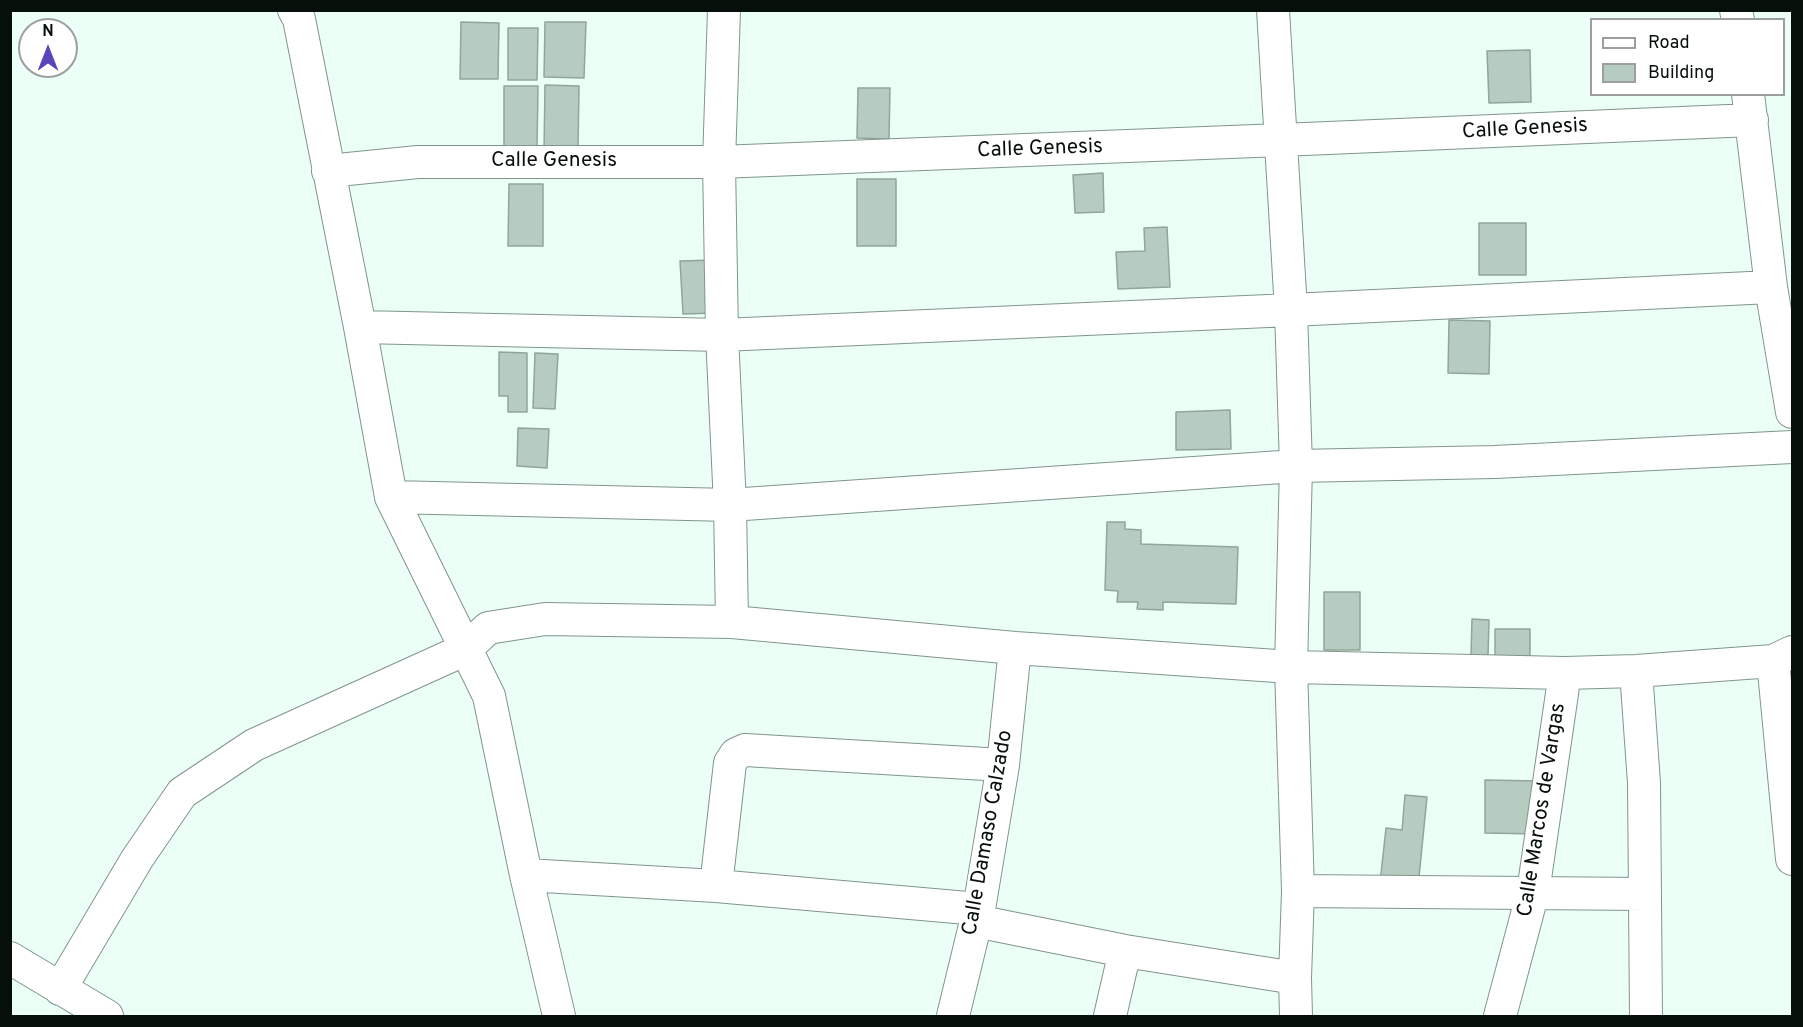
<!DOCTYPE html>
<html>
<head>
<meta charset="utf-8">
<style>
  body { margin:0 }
  #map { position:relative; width:1803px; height:1027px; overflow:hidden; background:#ecfff6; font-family:Overpass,sans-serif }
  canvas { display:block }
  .frame { position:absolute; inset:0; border:12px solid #070f0b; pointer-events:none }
  .legend { position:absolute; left:1590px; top:18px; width:195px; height:78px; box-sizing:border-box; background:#fff; border:2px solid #9c9f9d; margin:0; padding:8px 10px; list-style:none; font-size:18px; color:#070f0b }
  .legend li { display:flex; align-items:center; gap:12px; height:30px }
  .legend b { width:30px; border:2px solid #9c9f9d }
  .north { position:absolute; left:18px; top:18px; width:60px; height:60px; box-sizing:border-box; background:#fff; border:2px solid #9c9f9d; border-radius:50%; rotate:0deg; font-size:16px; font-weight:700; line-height:24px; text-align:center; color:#070f0b }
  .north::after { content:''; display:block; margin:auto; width:21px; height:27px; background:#5a45bd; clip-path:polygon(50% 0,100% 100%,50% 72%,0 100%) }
</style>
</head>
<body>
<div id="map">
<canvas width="1803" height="1027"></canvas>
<div class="frame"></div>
<ul class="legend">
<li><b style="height:8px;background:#fff"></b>Road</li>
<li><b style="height:16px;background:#b6ccc1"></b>Building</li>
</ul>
<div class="north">N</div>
</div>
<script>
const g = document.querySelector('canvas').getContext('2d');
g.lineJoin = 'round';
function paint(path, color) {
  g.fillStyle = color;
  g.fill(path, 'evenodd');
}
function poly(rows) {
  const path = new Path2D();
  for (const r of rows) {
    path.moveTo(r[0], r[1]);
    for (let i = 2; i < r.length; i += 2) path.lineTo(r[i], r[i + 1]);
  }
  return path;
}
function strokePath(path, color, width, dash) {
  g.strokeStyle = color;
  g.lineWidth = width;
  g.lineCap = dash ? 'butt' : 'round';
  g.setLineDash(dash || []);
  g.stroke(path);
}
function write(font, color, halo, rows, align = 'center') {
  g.font = font + ' Overpass,sans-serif';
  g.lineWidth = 4.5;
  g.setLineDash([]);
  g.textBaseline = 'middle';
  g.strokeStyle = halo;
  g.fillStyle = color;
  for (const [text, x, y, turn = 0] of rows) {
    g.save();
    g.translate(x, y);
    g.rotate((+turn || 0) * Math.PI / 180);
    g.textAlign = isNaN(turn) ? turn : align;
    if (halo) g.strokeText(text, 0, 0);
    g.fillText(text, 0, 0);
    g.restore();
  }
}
const building = poly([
  [461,22,499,23,498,79,460,79,461,22],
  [545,22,586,22,584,78,544,77,545,22],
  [508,28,538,28,537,80,508,80,508,28],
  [1530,50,1531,102,1489,103,1487,51,1530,50],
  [545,85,579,86,578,150,544,150,545,85],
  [504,86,538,86,537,148,504,148,504,86],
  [858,88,890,88,889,139,857,138,858,88],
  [1103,173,1104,212,1075,213,1073,175,1103,173],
  [857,179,896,179,896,246,857,246,857,179],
  [509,184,543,184,543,246,508,246,509,184],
  [1479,223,1526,223,1526,275,1479,275,1479,223],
  [1167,227,1170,287,1118,289,1116,252,1145,251,1144,228,1167,227],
  [714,260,716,313,683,314,680,261,714,260],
  [1449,320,1490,321,1489,374,1448,373,1449,320],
  [499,352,527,353,527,412,508,412,508,396,499,396,499,352],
  [535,353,558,354,555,409,533,408,535,353],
  [1230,410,1231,449,1176,450,1176,412,1230,410],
  [518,428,549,429,547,468,517,466,518,428],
  [1107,522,1125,522,1125,529,1141,530,1141,544,1238,547,1236,604,1163,602,1163,610,1137,609,1138,602,1117,602,1118,591,1105,590,1107,522],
  [1324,592,1360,592,1360,650,1324,650,1324,592],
  [1472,619,1489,620,1488,656,1471,655,1472,619],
  [1495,629,1530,629,1530,658,1495,659,1495,629],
  [1485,780,1538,781,1537,834,1485,833,1485,780],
  [1405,795,1427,797,1418,887,1380,883,1386,828,1402,830,1405,795]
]);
paint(building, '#b6ccc1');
strokePath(building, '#90a59b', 1.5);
const street = poly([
  [294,10,299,19,360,327,391,497,489,696,526,875,559,1016],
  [724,10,719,162,722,335,730,505,732,622],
  [1273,10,1291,310,1296,466,1291,667,1298,891,1295,978,1296,1016],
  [1736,10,1738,20],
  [1748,94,1771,287,1792,412],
  [328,171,418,162,719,162,1281,140,1752,120],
  [360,327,722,335,1291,310,1771,287],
  [391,497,730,505,1296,466,1495,462,1792,447],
  [1773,661,1792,859],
  [1636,671,1644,783,1646,1016],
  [526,875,716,886,979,909],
  [716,886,730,763,736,754,745,750,1003,765],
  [1298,891,1644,894],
  [976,921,1125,951,1295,978],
  [10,958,107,1016],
  [60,989,137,859,182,793,254,745,466,649,488,628,545,619,732,622,1015,648,1291,667,1565,673,1636,671,1773,661,1792,652],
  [953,1016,979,909,1003,765,1015,648],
  [1110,1016,1125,951],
  [1500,1016,1533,892,1565,673]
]);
strokePath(street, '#80958b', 34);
strokePath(street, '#fff', 32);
write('21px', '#070f0b', '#fff', [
  ["Calle Genesis",1525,130,-3],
  ["Calle Genesis",1040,150,-2],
  ["Calle Genesis",554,162],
  ["Calle Marcos de Vargas",1543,810,-81],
  ["Calle Damaso Calzado",989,833,-80]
]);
</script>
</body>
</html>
